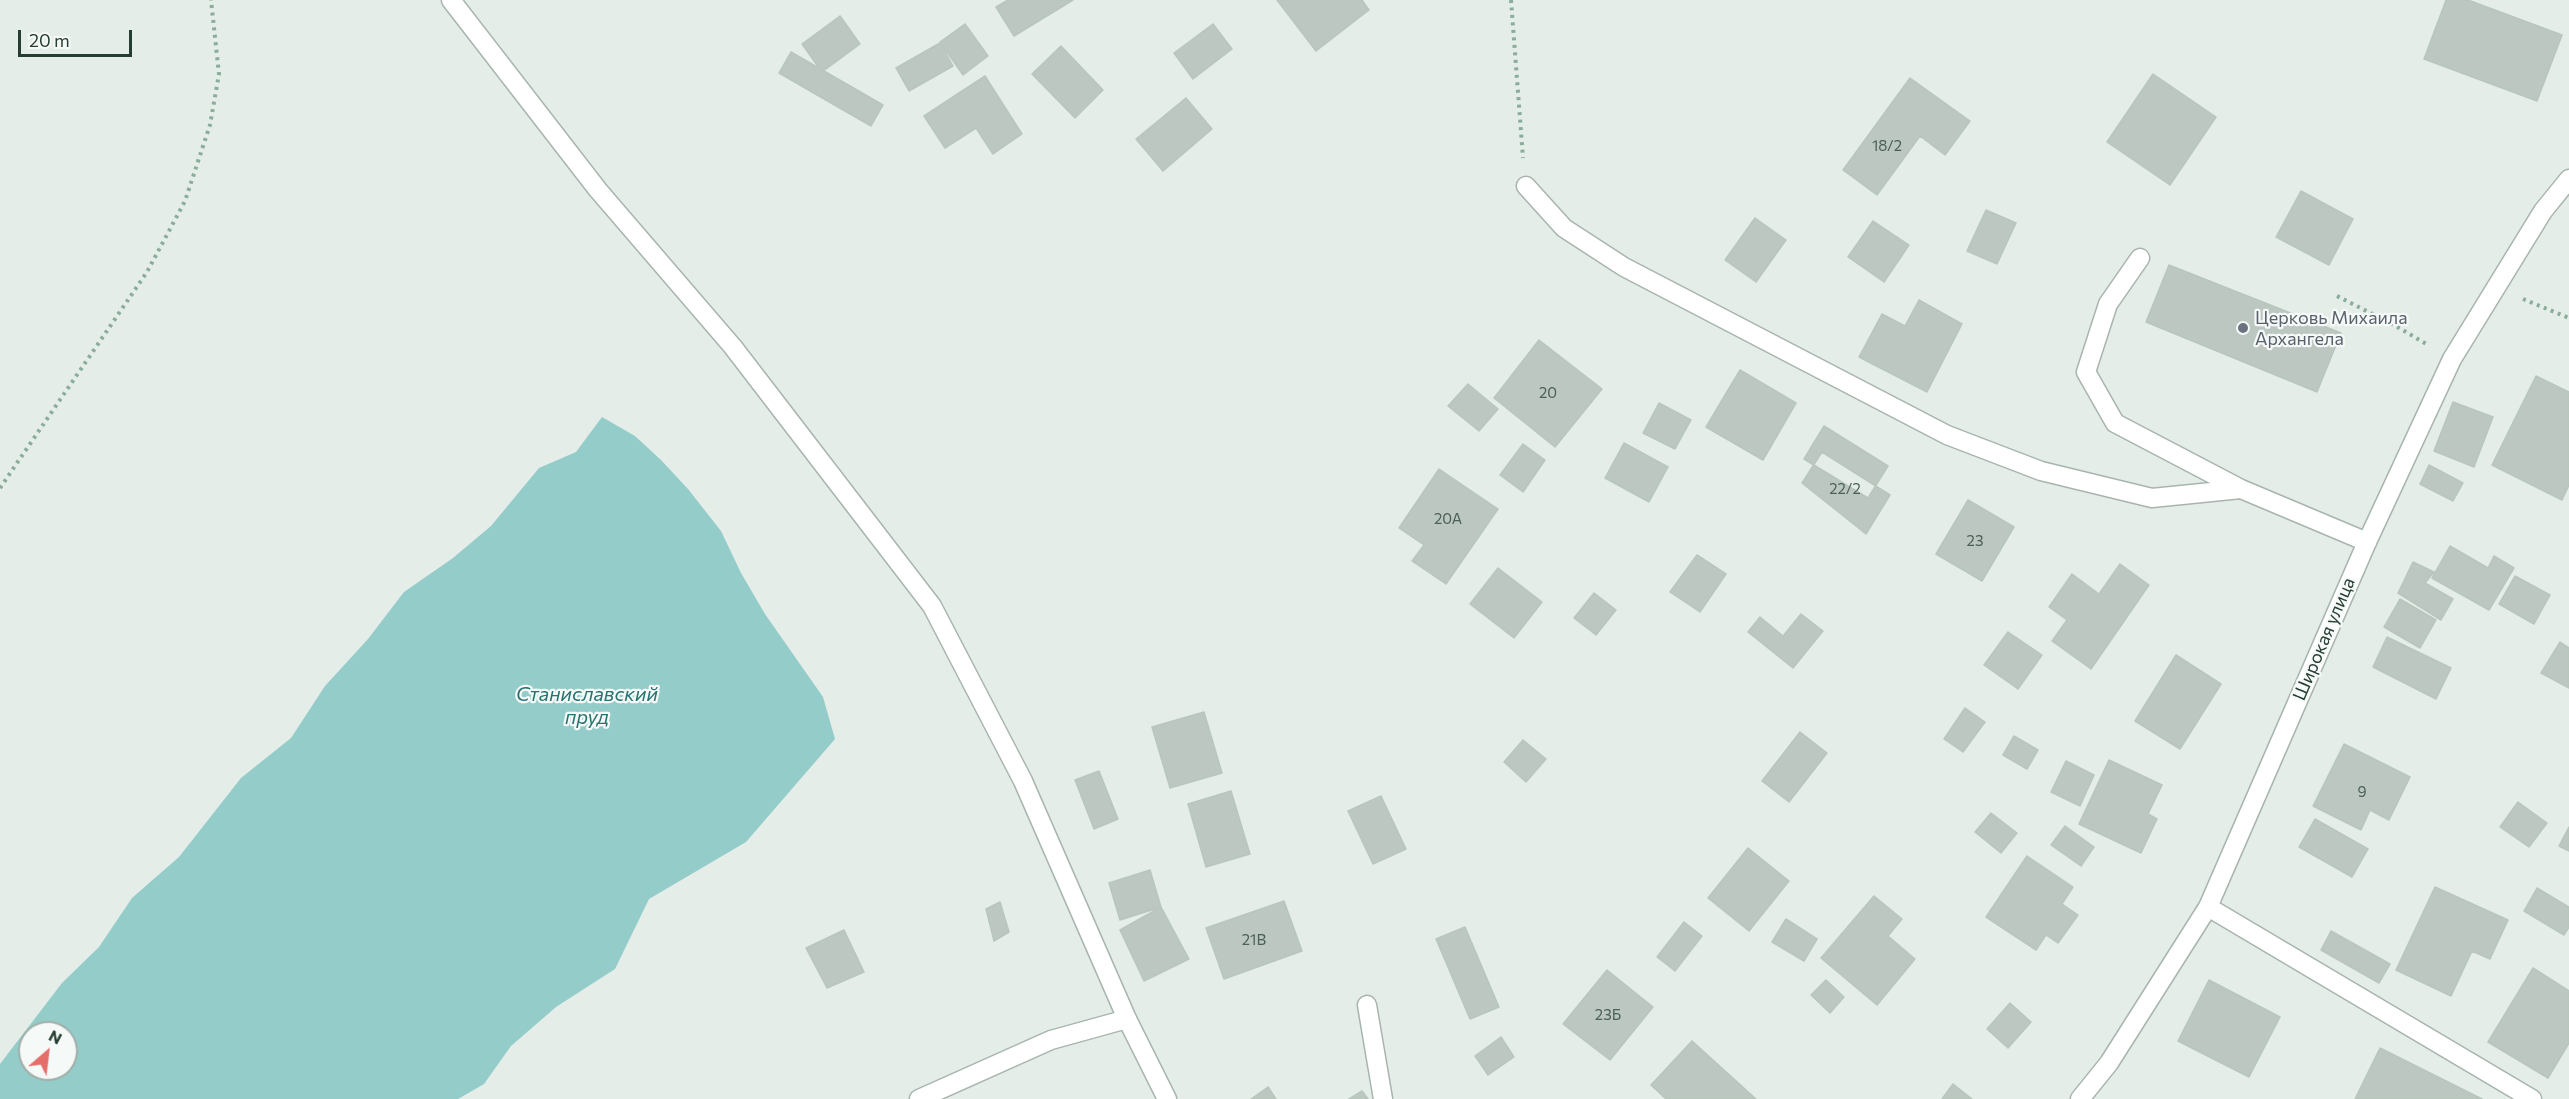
<!DOCTYPE html>
<html>
<head>
<meta charset="utf-8">
<style>
  body { margin:0 }
  #map { position:relative; width:2569px; height:1099px; overflow:hidden; background:#e5ede8; font-family:Commissioner,sans-serif }
  canvas { display:block }
  .north { position:absolute; left:18px; top:1021px; width:60px; height:60px; box-sizing:border-box; background:#f5f9f7; border:2px solid #a2aea8; border-radius:50%; rotate:28deg; font-size:16px; font-weight:700; line-height:24px; text-align:center; color:#263d32 }
  .north::after { content:''; display:block; margin:auto; width:21px; height:27px; background:#e56e6b; clip-path:polygon(50% 0,100% 100%,50% 72%,0 100%) }
  .scale { position:absolute; left:18px; top:30px; width:114px; height:27px; box-sizing:border-box; border:3px solid #263d32; border-top:0; padding-left:8px; font-size:18px; line-height:21px; white-space:nowrap; color:#263d32; -webkit-text-stroke:4px #f5f9f7; paint-order:stroke }
</style>
</head>
<body>
<div id="map">
<canvas width="2569" height="1099"></canvas>
<div class="north">N</div>
<div class="scale">20 m</div>
</div>
<script>
const g = document.querySelector('canvas').getContext('2d');
g.lineJoin = 'round';
function paint(path, color) {
  g.fillStyle = color;
  g.fill(path, 'evenodd');
}
function poly(rows) {
  const path = new Path2D();
  for (const r of rows) {
    path.moveTo(r[0], r[1]);
    for (let i = 2; i < r.length; i += 2) path.lineTo(r[i], r[i + 1]);
  }
  return path;
}
function strokePath(path, color, width, dash) {
  g.strokeStyle = color;
  g.lineWidth = width;
  g.lineCap = dash ? 'butt' : 'round';
  g.setLineDash(dash || []);
  g.stroke(path);
}
function write(font, color, halo, rows, align = 'center') {
  g.font = font + ' Commissioner,sans-serif';
  g.lineWidth = 4.5;
  g.setLineDash([]);
  g.textBaseline = 'middle';
  g.strokeStyle = halo;
  g.fillStyle = color;
  for (const [text, x, y, turn = 0] of rows) {
    g.save();
    g.translate(x, y);
    g.rotate((+turn || 0) * Math.PI / 180);
    g.textAlign = isNaN(turn) ? turn : align;
    if (halo) g.strokeText(text, 0, 0);
    g.fillText(text, 0, 0);
    g.restore();
  }
}
paint(poly([
  [602,417,635,436,661,460,688,489,721,531,741,573,765,614,823,697,835,739,746,842,649,899,615,969,556,1007,511,1046,484,1084,458,1099,0,1099,0,1064,62,983,99,947,132,898,179,857,241,778,291,738,325,686,368,639,404,592,453,558,491,526,539,468,576,452],
  [30,1033,66,1033,66,1069,30,1069]
]), '#93ccc9');
const building = poly([
  [1008,0,1073,0,1014,36,996,7,1008,0],
  [1277,0,1362,0,1369,10,1316,51,1277,0],
  [2446,0,2468,0,2562,35,2537,101,2424,59,2446,0],
  [840,16,860,44,822,72,802,44,840,16],
  [965,24,988,56,963,75,940,42,965,24],
  [1213,24,1232,49,1193,79,1174,53,1213,24],
  [940,43,953,66,909,91,896,68,940,43],
  [1061,46,1103,90,1075,118,1032,74,1061,46],
  [791,52,883,105,871,126,779,73,791,52],
  [2153,74,2216,117,2170,185,2107,142,2153,74],
  [985,76,1022,134,993,154,976,128,945,148,924,116,985,76],
  [1910,78,1970,121,1945,155,1920,136,1877,195,1843,170,1910,78],
  [1186,98,1212,129,1163,171,1136,139,1186,98],
  [2301,191,2353,219,2329,265,2276,237,2301,191],
  [1986,210,2016,223,1997,264,1967,251,1986,210],
  [1755,218,1786,240,1756,282,1725,260,1755,218],
  [1873,221,1909,245,1884,282,1848,257,1873,221],
  [2169,265,2341,333,2317,392,2146,322,2169,265],
  [1919,300,1962,324,1927,392,1859,357,1882,314,1905,326,1919,300],
  [1539,340,1602,389,1555,447,1494,398,1539,340],
  [1740,370,1796,403,1763,460,1706,427,1740,370],
  [2536,376,2569,392,2569,485,2562,500,2492,465,2536,376],
  [1468,384,1498,409,1479,431,1448,406,1468,384],
  [2453,402,2493,417,2474,467,2434,451,2453,402],
  [1659,403,1691,420,1675,449,1643,433,1659,403],
  [1824,426,1888,466,1868,498,1804,459,1824,426],
  [1624,443,1668,467,1649,502,1605,478,1624,443],
  [1523,444,1545,460,1523,492,1500,475,1523,444],
  [1822,452,1890,495,1866,534,1802,483,1822,452],
  [2429,465,2463,483,2453,501,2420,484,2429,465],
  [1439,469,1498,509,1446,584,1412,561,1424,545,1399,528,1439,469],
  [1968,500,2014,527,1982,581,1936,554,1968,500],
  [2450,546,2488,568,2494,556,2514,568,2489,610,2432,578,2450,546],
  [1697,555,1726,574,1700,612,1670,592,1697,555],
  [2413,562,2434,572,2425,583,2453,599,2441,620,2398,593,2413,562],
  [2120,564,2149,585,2091,669,2052,641,2067,620,2049,607,2072,574,2099,594,2120,564],
  [1498,568,1542,602,1514,638,1470,604,1498,568],
  [2515,576,2550,595,2534,624,2499,604,2515,576],
  [1594,593,1616,610,1596,635,1574,618,1594,593],
  [2400,599,2436,620,2420,648,2384,627,2400,599],
  [1801,614,1823,631,1793,668,1748,632,1760,617,1783,636,1801,614],
  [2008,632,2042,655,2018,689,1984,665,2008,632],
  [2387,637,2451,668,2436,699,2373,667,2387,637],
  [2560,642,2569,648,2569,688,2541,673,2560,642],
  [2176,655,2221,684,2180,749,2135,721,2176,655],
  [1965,708,1985,722,1963,752,1944,739,1965,708],
  [1204,712,1222,773,1170,788,1152,727,1204,712],
  [1800,732,1827,753,1789,802,1762,781,1800,732],
  [2014,736,2038,750,2027,769,2003,755,2014,736],
  [1523,740,1546,759,1526,782,1504,762,1523,740],
  [2344,744,2410,777,2389,820,2370,810,2361,830,2313,806,2344,744],
  [2109,760,2162,785,2148,814,2157,819,2141,853,2079,824,2109,760],
  [2066,761,2094,775,2080,806,2051,792,2066,761],
  [1099,771,1118,819,1094,829,1075,780,1099,771],
  [1231,791,1250,854,1206,867,1188,804,1231,791],
  [1381,796,1406,849,1373,864,1348,811,1381,796],
  [2518,802,2547,823,2529,847,2500,827,2518,802],
  [1991,813,2017,833,2001,853,1975,832,1991,813],
  [2315,819,2368,849,2352,877,2299,847,2315,819],
  [2065,826,2094,847,2081,866,2051,845,2065,826],
  [2569,827,2569,851,2559,846,2569,827],
  [1748,848,1789,881,1749,931,1708,898,1748,848],
  [2027,856,2073,887,2062,904,2078,915,2058,943,2046,935,2036,950,1986,917,2027,856],
  [1150,870,1161,907,1120,920,1109,883,1150,870],
  [2435,887,2508,920,2490,959,2472,951,2451,996,2396,970,2435,887],
  [2537,888,2569,907,2569,927,2564,935,2524,911,2537,888],
  [1874,896,1902,919,1888,936,1915,959,1877,1005,1821,958,1874,896],
  [1284,901,1302,951,1224,979,1206,928,1284,901],
  [1000,902,1009,932,994,941,986,909,1000,902],
  [1161,907,1189,959,1144,981,1120,930,1161,907],
  [1786,919,1817,939,1804,961,1772,942,1786,919],
  [1684,922,1702,936,1675,971,1657,957,1684,922],
  [1465,927,1499,1007,1470,1019,1436,939,1465,927],
  [844,930,864,972,827,988,806,948,844,930],
  [2331,931,2390,964,2379,983,2321,950,2331,931],
  [2533,968,2569,991,2569,1043,2548,1078,2488,1042,2533,968],
  [1607,970,1653,1007,1610,1060,1563,1024,1607,970],
  [1826,980,1844,997,1830,1013,1811,995,1826,980],
  [2209,980,2280,1017,2249,1077,2178,1041,2209,980],
  [2010,1003,2031,1022,2008,1048,1987,1029,2010,1003],
  [1501,1037,1514,1057,1488,1075,1475,1056,1501,1037],
  [1692,1041,1756,1099,1666,1099,1651,1085,1692,1041],
  [2380,1048,2482,1099,2355,1099,2380,1048],
  [1953,1084,1972,1099,1942,1099,1953,1084],
  [1268,1087,1276,1099,1251,1099,1268,1087],
  [1362,1091,1368,1099,1349,1099,1362,1091]
]);
paint(building, '#bbc7c0');
strokePath(building, '#b8c6bd', 1.5);
const service = poly([
  [1526,186,1564,228,1624,267,1947,435,2041,471,2152,498,2241,489],
  [2140,258,2108,304,2086,372,2115,423,2241,489,2367,542],
  [2208,907,2532,1099],
  [1367,1005,1383,1099],
  [919,1099,1051,1040,1127,1019]
]);
const minor = poly([
  [451,0,598,190,733,347,932,606,1023,781,1127,1019,1167,1099],
  [2080,1099,2109,1063,2208,907,2367,542,2452,359,2543,211,2569,179]
]);
strokePath(service, '#a8b5ae', 21);
strokePath(minor, '#a8b5ae', 21);
strokePath(poly([
  [1511,0,1523,158],
  [2337,296,2396,326,2428,345],
  [2523,299,2569,318],
  [0,488,147,272,185,201,210,125,219,74,211,0]
]), '#89ad9a', 4, [3, 4.5]);
strokePath(service, '#fff', 18);
strokePath(minor, '#fff', 18);
for (const [x, y, r, color] of [
  [2243,328,6,"#6b7280"]
]) {
  const dot = new Path2D();
  dot.arc(x, y, r, 0, 2 * Math.PI);
  g.fillStyle = color;
  g.fill(dot);
  strokePath(dot, '#f5f9f7', 2);
}
write('15px', '#4b6056', null, [
  ["18/2",1887,146],
  ["20",1548,393],
  ["22/2",1845,489],
  ["20А",1448,519],
  ["23",1975,541],
  ["9",2362,792],
  ["21В",1254,940],
  ["23Б",1608,1015]
]);
write('18px', '#5b616d', '#f5f9f7', [
  ["Церковь Михаила",2255,318],
  ["Архангела",2255,339]
], 'left');
write('18px', '#263d32', '#f5f9f7', [
  ["Широкая улица",2324,639,-67]
]);
write('italic 20px', '#257470', '#f5f9f7', [
  ["Станиславский",587,694],
  ["пруд",587,717]
]);
</script>
</body>
</html>
